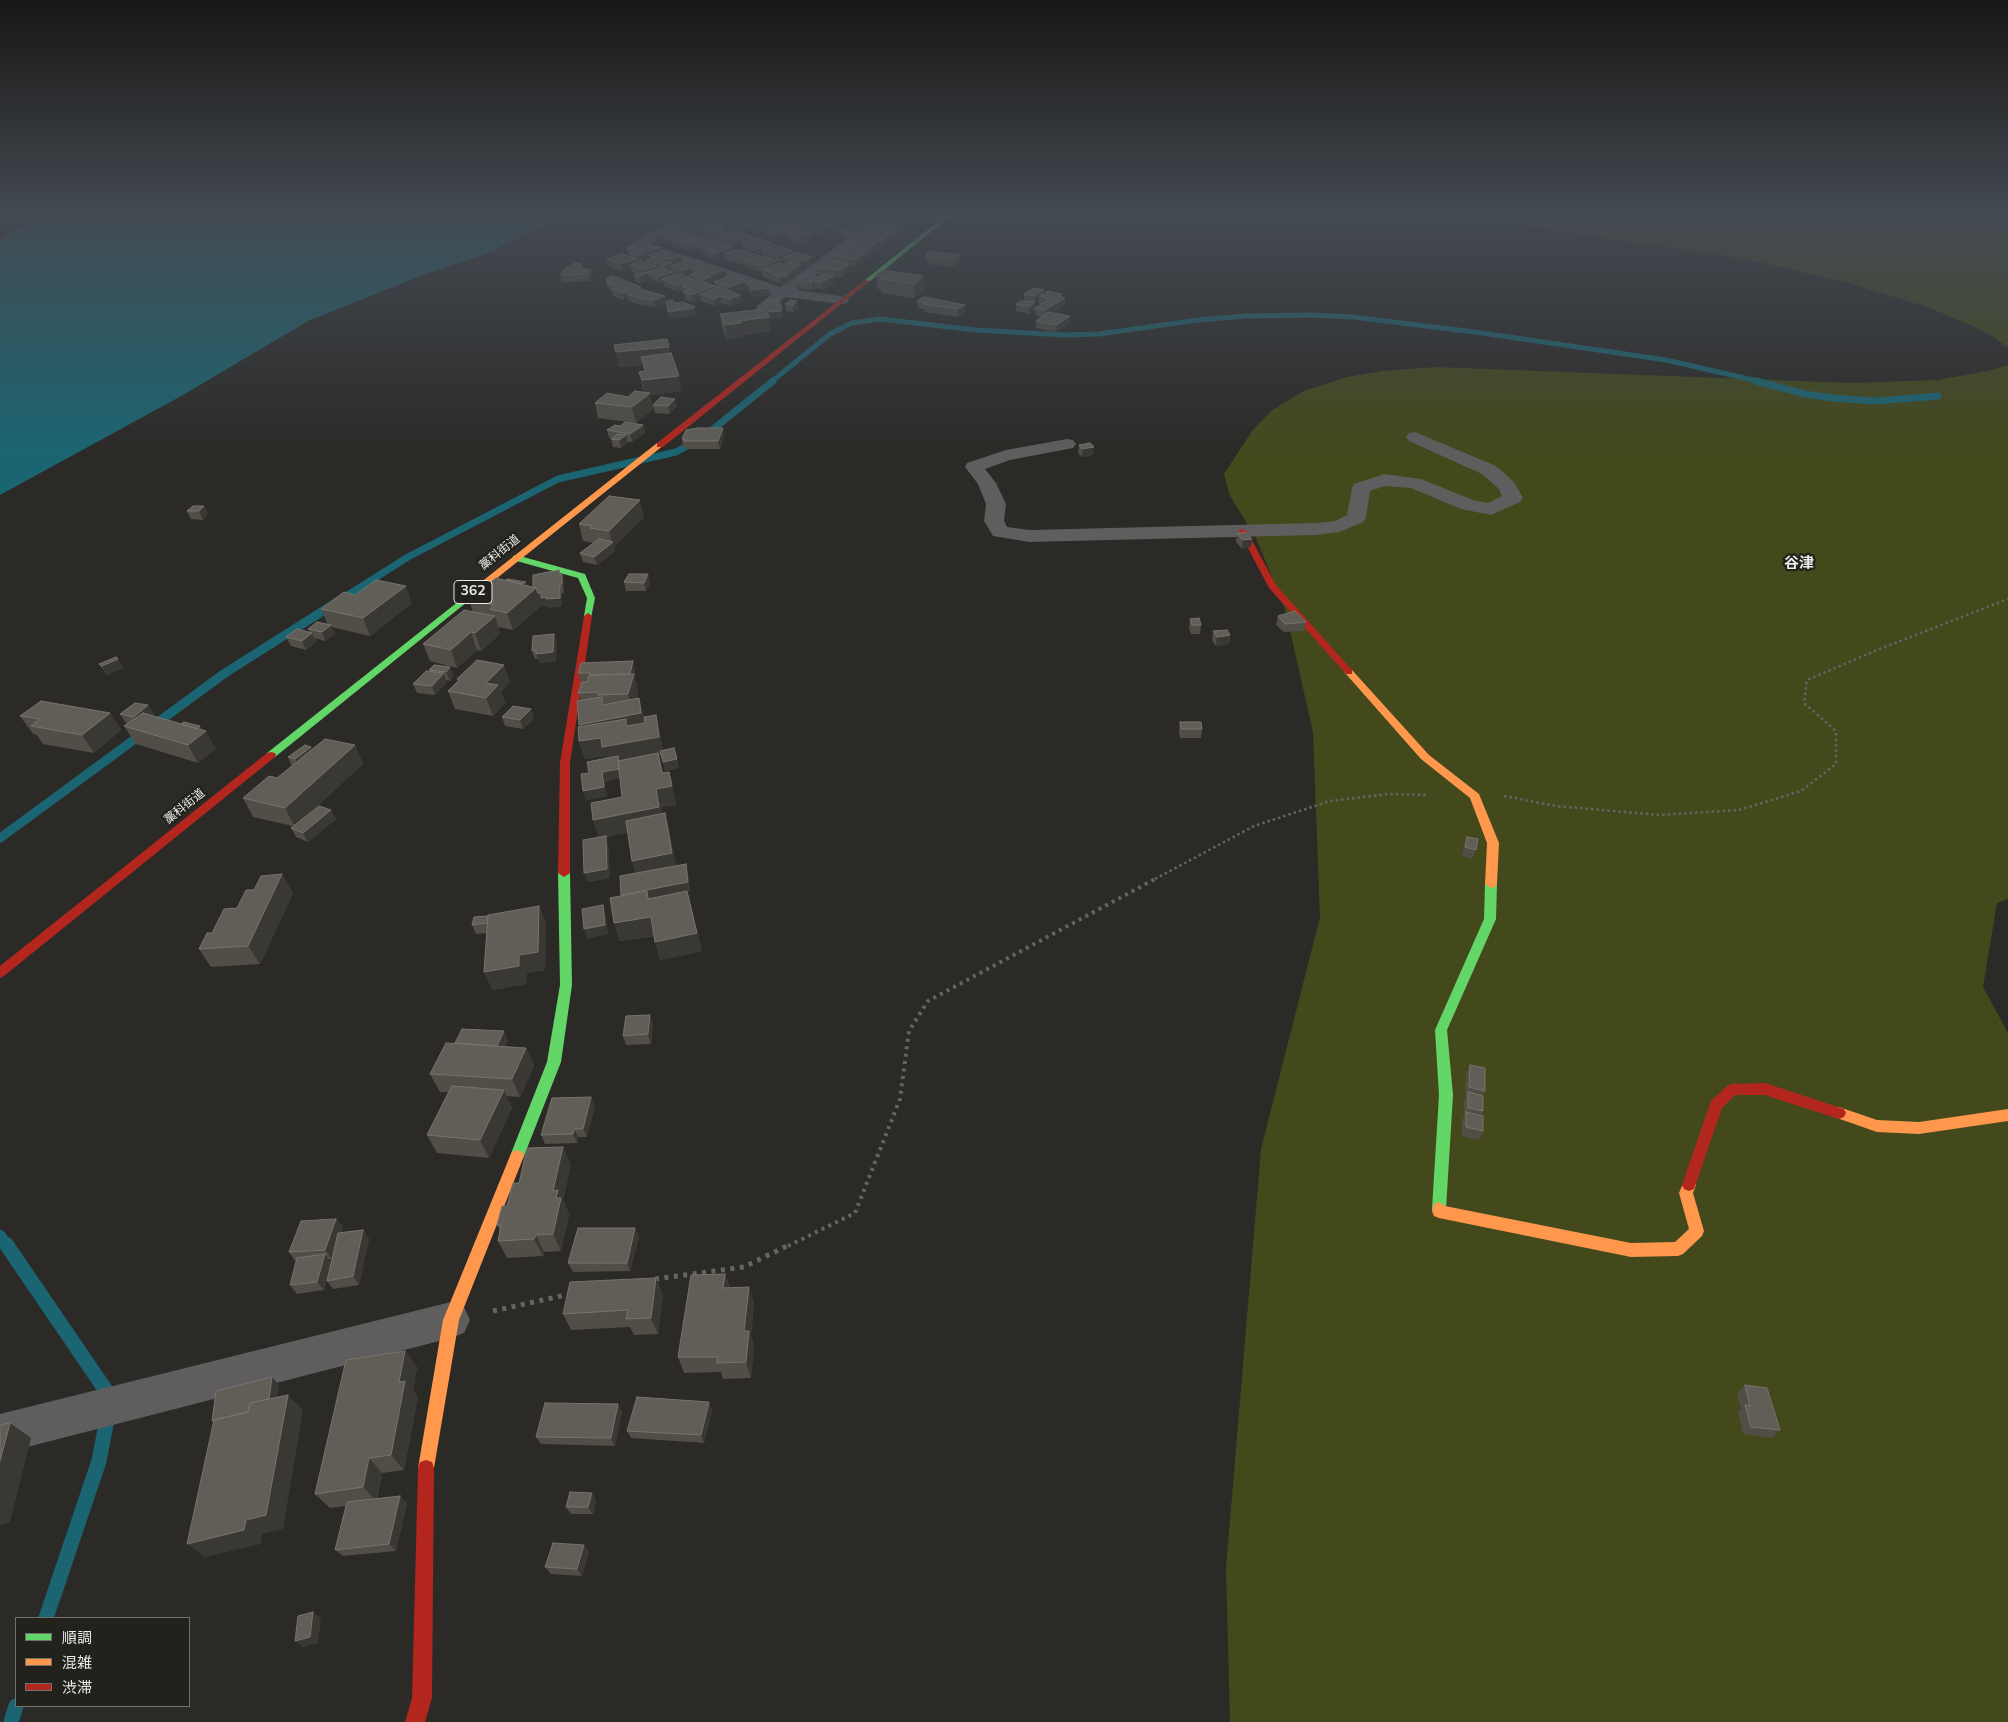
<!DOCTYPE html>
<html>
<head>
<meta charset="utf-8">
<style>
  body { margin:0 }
  #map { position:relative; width:2008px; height:1722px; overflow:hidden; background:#2b2a27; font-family:"Nunito Sans","Noto Sans JP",sans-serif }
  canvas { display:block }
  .legend { position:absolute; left:15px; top:1617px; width:175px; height:90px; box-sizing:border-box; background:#23211b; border:1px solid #73716c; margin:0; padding:6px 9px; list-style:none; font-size:15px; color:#eae9e5 }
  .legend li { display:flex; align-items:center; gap:10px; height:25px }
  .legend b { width:25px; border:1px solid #73716c }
</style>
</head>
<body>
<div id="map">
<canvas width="2008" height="1722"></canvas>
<ul class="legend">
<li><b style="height:6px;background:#63d668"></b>順調</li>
<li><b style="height:6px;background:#ff974d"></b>混雑</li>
<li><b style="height:6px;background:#b3261e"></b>渋滞</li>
</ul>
</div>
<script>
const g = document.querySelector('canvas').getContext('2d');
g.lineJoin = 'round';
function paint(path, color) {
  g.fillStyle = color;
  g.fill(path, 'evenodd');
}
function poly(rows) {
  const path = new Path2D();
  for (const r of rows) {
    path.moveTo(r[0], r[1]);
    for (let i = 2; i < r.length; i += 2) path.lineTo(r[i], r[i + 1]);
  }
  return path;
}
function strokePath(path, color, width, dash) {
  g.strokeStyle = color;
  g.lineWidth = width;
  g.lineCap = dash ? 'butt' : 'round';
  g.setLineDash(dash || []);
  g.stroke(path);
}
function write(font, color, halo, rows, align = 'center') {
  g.font = font + ' "Nunito Sans","Noto Sans JP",sans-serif';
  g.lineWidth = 4.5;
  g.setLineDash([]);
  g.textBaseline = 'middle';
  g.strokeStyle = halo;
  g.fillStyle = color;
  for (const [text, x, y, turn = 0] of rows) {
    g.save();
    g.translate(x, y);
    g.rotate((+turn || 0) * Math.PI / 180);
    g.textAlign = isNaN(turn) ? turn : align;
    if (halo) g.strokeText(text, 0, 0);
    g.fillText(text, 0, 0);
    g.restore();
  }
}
paint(poly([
  [1467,215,2008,215,2008,348,1994,337,1973,326,1930,308,1849,283,1746,259,1553,230],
  [2008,365,2008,899,1997,903,1983,987,2008,1033,2008,1722,1230,1722,1226,1568,1261,1149,1320,917,1313,732,1285,609,1256,538,1230,496,1224,474,1252,431,1271,411,1304,391,1347,377,1383,371,1436,367,1852,383,1938,380,1987,371]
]), '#43491b');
paint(poly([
  [57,215,566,215,486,254,428,273,308,321,183,395,0,495,0,241,22,225]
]), '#1b6572');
strokePath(poly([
  [771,382,830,334,852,323,880,319,976,330,1065,335,1099,334,1198,320,1246,316,1311,315,1353,317,1482,333,1666,360,1762,382]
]), '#1b6572', 5);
strokePath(poly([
  [1756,381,1805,394,1833,398,1875,401,1938,396],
  [343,598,408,557,558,479,676,452,702,438,773,381]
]), '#1b6572', 7);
strokePath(poly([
  [0,838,225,673,345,597]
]), '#1b6572', 9);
strokePath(poly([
  [0,1236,7,1246]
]), '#1b6572', 12);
strokePath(poly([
  [6,1244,111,1398],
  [46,1618,99,1461,108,1414],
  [11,1722,16,1706]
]), '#1b6572', 15);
strokePath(poly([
  [1504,796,1556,806,1659,815,1739,810,1801,791,1836,764,1836,731,1804,703,1807,680,1877,650,2008,599],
  [1155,879,1254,826,1330,801,1388,794,1428,795]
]), '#656463', 2.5, [2.5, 3]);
strokePath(poly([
  [788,1246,855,1213,900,1099,909,1031,928,1001,1157,878]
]), '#656463', 4, [3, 4.5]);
strokePath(poly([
  [655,1279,744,1267,791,1244],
  [493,1311,570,1294]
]), '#656463', 5, [4, 5.5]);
paint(poly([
  [686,215,707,215,649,244,781,287,850,237,787,218,785,215,805,215,859,231,880,215,895,215,796,290,847,297,849,300,847,303,842,304,785,297,768,310,763,311,758,310,756,307,772,294,633,248,631,245,633,242,686,215],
  [922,215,951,215,953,218,947,222,924,218,922,215],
  [1415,432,1496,466,1514,482,1523,498,1520,502,1491,515,1461,509,1411,488,1385,486,1370,491,1366,518,1363,522,1340,532,1315,535,1029,542,993,536,984,521,986,504,978,484,965,467,967,463,1006,450,1067,439,1073,440,1076,444,1073,448,1010,460,985,469,996,483,1006,504,1004,521,1007,527,1029,530,1315,523,1335,521,1347,515,1352,488,1354,484,1384,474,1421,479,1473,500,1488,503,1502,496,1499,489,1482,474,1409,441,1406,437,1409,433,1415,432],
  [451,1302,464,1307,470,1320,464,1333,451,1338,0,1454,0,1414,451,1302]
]), '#5f5d5d');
paint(poly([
  [946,215,952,215,869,282,865,282,865,280,946,215],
  [516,555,585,574,595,598,591,618,585,618,584,616,587,598,578,578,513,560,513,556,516,555],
  [464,597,467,598,467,602,275,757,267,757,266,755,267,753,464,597],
  [564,869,570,873,572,985,561,1062,524,1156,522,1160,517,1162,512,1160,510,1156,547,1062,560,985,558,873,564,869],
  [1491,880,1497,884,1496,919,1447,1030,1453,1095,1446,1209,1444,1214,1439,1216,1434,1214,1432,1209,1439,1095,1435,1030,1484,919,1485,884,1491,880]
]), '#63d668');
paint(poly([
  [657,443,664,445,467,602,461,602,461,598,657,443],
  [1349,669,1352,670,1429,755,1479,794,1499,843,1497,884,1495,887,1491,888,1485,884,1487,843,1470,798,1421,759,1346,674,1344,672,1349,669],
  [1839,1107,1877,1120,1919,1122,2008,1109,2008,1121,1919,1134,1877,1132,1834,1117,1832,1113,1834,1109,1839,1107],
  [517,1150,522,1152,524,1156,459,1320,434,1468,432,1474,426,1476,420,1474,418,1468,443,1320,510,1156,512,1152,517,1150],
  [1689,1179,1694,1181,1696,1185,1693,1193,1704,1231,1702,1236,1683,1254,1678,1256,1631,1257,1439,1218,1434,1216,1432,1211,1434,1204,1439,1202,1445,1206,1631,1243,1675,1242,1689,1229,1679,1193,1684,1181,1689,1179]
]), '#ff974d');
paint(poly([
  [865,280,870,281,663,447,657,447,657,443,865,280],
  [1240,529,1247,531,1276,585,1352,670,1352,674,1346,674,1269,588,1239,531,1240,529],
  [588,613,592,616,570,763,570,873,564,877,558,873,560,763,584,616,588,613],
  [271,752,275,753,276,755,275,757,4,976,0,978,0,966,267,753,271,752],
  [1765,1083,1844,1109,1846,1113,1844,1117,1839,1119,1765,1095,1735,1095,1722,1108,1694,1189,1689,1191,1684,1189,1682,1185,1711,1101,1727,1086,1732,1084,1765,1083],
  [426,1460,432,1462,434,1468,432,1698,425,1722,405,1722,412,1698,418,1468,420,1462,426,1460]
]), '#b3261e');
paint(poly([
  [717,215,775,215,765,219,774,223,783,225,783,220,814,224,835,231,821,236,809,232,809,229,803,231,813,240,801,244,786,238,786,237,774,240,768,239,768,234,764,233,764,231,761,232,742,227,742,226,730,221,730,218],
  [823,215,877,215,869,217,869,222,855,227,839,222,839,221,833,223,827,221,827,217],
  [889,216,918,217,908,224,907,224,907,228,897,235,895,235,895,237,884,246,881,245,881,247,872,252,872,254,868,257,865,256,866,259,856,266,850,265,851,270,842,277,832,276,834,283,823,289,815,288,813,290,797,288,796,281,819,277,823,275,817,274,817,268,833,261,833,255,846,250,846,246,864,238,864,236,882,230,882,226,890,221],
  [680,222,704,222,705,226,723,226,724,233,752,237,793,253,812,257,812,264,802,267,802,272,796,273,796,275,792,276,788,283,780,284,762,276,762,272,744,266,744,265,725,260,725,257,715,260,702,253,702,250,673,247,672,243,661,238,660,232,689,233,689,234,733,250,755,254,755,256,777,263,786,265,784,263,784,261,781,262,762,256,762,254,760,254,742,248,742,244,735,246,718,242,717,238,713,239,699,234,698,231,693,233,681,229],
  [626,247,661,248,661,251,682,262,705,263,705,264,726,277,711,282,712,283,709,284,715,286,714,282,747,288,734,293,740,295,742,302,731,306,721,303,714,306,701,301,701,299,693,302,685,299,684,294,682,293,682,291,679,292,664,286,663,282,660,283,650,279,640,283,636,282,634,275,637,274,632,272,631,268,621,271,607,266,606,259,630,257,630,254,628,254],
  [650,257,650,259,646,260,646,262,642,261,641,258,643,259],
  [926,254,960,255,960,262,953,267,928,264,926,261],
  [583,269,592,277,590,281,562,282,560,275],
  [876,275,923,276,924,290,914,298,881,293,881,289,877,289],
  [606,278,665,296,666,303,655,307,640,305,629,301,628,299,624,300,613,296,612,292,610,291,607,285],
  [747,282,770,295,753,297,748,289],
  [1044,290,1044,293,1062,294,1062,297,1065,298,1064,305,1053,313,1070,316,1069,323,1056,332,1036,328,1036,321,1041,317,1035,315,1035,309,1029,314,1016,311,1016,304,1024,301,1024,294],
  [1039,300,1039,304,1042,304,1035,308,1035,302],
  [797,301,798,308,793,312,786,311,785,304],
  [917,301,965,305,965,312,958,317,924,312,924,309,918,308],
  [765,302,782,308,783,315,781,315,782,318,770,319,766,309],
  [720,314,771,331,743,335,743,337,727,339,722,328],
  [670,354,681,391,650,395,653,409,636,423,598,418,595,403,628,397,644,393,639,372,644,371,643,365,619,367],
  [653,405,677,406,669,414,655,413],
  [643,425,645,433,632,442,627,442,628,443,621,448,613,447,611,439,612,439,609,438,607,430,620,426],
  [723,428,724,436,720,449,686,449,685,447,683,447,682,439],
  [1079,445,1093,455,1082,457,1078,453],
  [204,506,208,514,203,520,191,519,187,511],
  [644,517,614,547,615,551,597,565,583,562,580,553,594,543,583,541,579,524],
  [1237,534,1251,547,1242,549,1236,542],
  [561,574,562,574,564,583,564,593,562,593,562,606,549,608,548,606,544,607,542,602,541,602,542,605,513,630,498,627,500,634,481,651,477,650,457,668,430,661,423,644,473,612,469,600,526,585,533,587],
  [648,574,650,583,646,591,626,591,624,582],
  [355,595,412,603,370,636,331,627,335,634,325,641,315,638,316,642,306,650,291,646,286,637,310,633,308,629,328,625,321,609],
  [1278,616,1306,622,1304,631,1284,632,1276,625],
  [1190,619,1201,625,1200,634,1191,634,1189,628],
  [1213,631,1230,635,1229,644,1216,646,1212,640],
  [554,634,557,643,556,661,539,663,538,659,535,659,532,651],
  [99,664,123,668,107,675,105,672],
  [434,665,454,676,450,681,447,680,447,682,435,695,417,693,413,684,430,671,429,670],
  [635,669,634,675,638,691,636,699,639,698,645,722,656,715,660,733,663,751,679,768,665,771,662,755,659,756,663,773,669,772,676,805,661,807,662,814,669,831,676,866,688,873,690,892,687,892,702,951,660,960,654,936,620,941,614,923,621,896,636,873,632,861,628,832,606,837,608,845,610,878,588,882,599,837,593,820,622,797,620,778,604,782,607,796,586,800,589,773,605,758,604,756,585,759,579,741,581,700,578,693,587,682,581,682,578,673],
  [457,679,510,682,501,692,505,703,493,716,455,709,448,691,458,681],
  [148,705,154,714,152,716,181,724,200,726,216,749,198,763,136,744,124,726,128,724,126,723,120,714],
  [531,709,534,718,523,729,505,726,502,717],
  [110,713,121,730,94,753,43,744,37,735,33,734,20,716],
  [1180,722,1202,729,1201,738,1180,738,1179,731],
  [355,745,363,764,306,816,331,810,336,819,308,842,296,837,291,828,293,826,253,817,243,798,277,778,292,766,288,757,311,747,313,749],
  [1467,837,1476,850,1472,859,1462,856,1464,846],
  [282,874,293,893,260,964,211,967,199,949,212,933,237,908],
  [539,906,546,924,545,970,527,973,526,984,493,990,484,972,487,933,476,934,472,925,488,916],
  [653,1024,651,1044,626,1045,623,1036],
  [508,1040,505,1047,526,1048,534,1066,520,1097,506,1096,512,1108,489,1158,437,1153,427,1135,448,1092,440,1092,430,1074,455,1043],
  [1470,1065,1485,1091,1482,1095,1483,1111,1481,1116,1483,1131,1479,1140,1462,1136,1462,1121,1464,1116,1464,1101,1466,1096,1465,1096,1466,1074],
  [595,1106,587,1137,578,1137,577,1143,545,1144,541,1135],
  [571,1164,563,1200,569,1215,561,1251,544,1252,543,1256,507,1258,498,1241,500,1231,497,1225,519,1183],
  [336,1219,343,1227,341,1233,363,1230,369,1239,359,1285,333,1289,327,1281,330,1267,324,1290,297,1294,290,1285,296,1261,295,1261,289,1252],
  [328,1259,332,1259,331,1263],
  [639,1236,630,1271,573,1272,568,1263],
  [725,1274,730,1288,749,1287,754,1304,751,1335,754,1347,751,1378,723,1379,721,1372,684,1373,678,1357],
  [663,1294,658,1334,634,1335,630,1327,571,1330,563,1314],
  [405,1351,417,1367,413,1391,418,1397,404,1470,382,1473,377,1499,407,1503,396,1551,343,1556,335,1550,346,1506,330,1508,315,1494],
  [1745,1385,1780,1430,1772,1438,1743,1434,1738,1412,1741,1409,1737,1393],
  [618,1404,622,1412,615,1446,541,1444,536,1437],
  [712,1409,704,1443,631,1438,627,1431],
  [596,1500,593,1514,571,1514,566,1507],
  [584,1545,589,1552,582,1576,551,1574,545,1567]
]), '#504e46');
paint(poly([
  [755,215,756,221,741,221,741,226,740,220],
  [758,215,775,215,759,221],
  [837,215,851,215,839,216,839,221,833,223,832,217],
  [870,215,877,215,870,218],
  [912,215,918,215,918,217,908,224,908,218],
  [869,216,869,222,855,227,854,220],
  [773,221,774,228,763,226,764,231,761,232,760,225],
  [814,221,815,227,808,226,809,229,799,232,798,225],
  [906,221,907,228,897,235,897,228],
  [704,222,705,229,698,228,698,231,693,233,692,226],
  [834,225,835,231,821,236,820,230],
  [723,226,724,236,717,235,717,238,713,239,712,233,719,227],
  [792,228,793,234,785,232,786,237,774,240,773,234],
  [895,230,895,237,884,246,883,239],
  [689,233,690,239,675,240,674,237],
  [812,234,813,240,801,244,800,237],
  [752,236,753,242,742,242,742,244,735,246,734,239],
  [881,240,881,247,872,252,872,254,868,257,868,250,866,246],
  [772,243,773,250,762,249,762,254,760,254,759,248],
  [733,247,734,254,724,253,725,257,715,260,714,253],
  [661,248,662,254,649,255,650,257,643,259,642,252],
  [793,251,794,258,783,257,784,261,781,262,780,255],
  [865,252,866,259,856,266,856,260],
  [641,254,642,261,638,262,636,256],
  [755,254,755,261,744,260,744,258],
  [960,255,960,262,953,267,953,260],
  [681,256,682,263,673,266,672,259],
  [812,257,812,264,802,267,802,272,797,274,796,267,798,266,798,262],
  [668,258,669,264,671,263,672,270,666,272,665,266,660,264,661,270,658,271,657,264,662,260],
  [636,259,638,266,630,265,631,268,621,271,620,264],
  [777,261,778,268,764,270,763,266],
  [705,263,706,270,699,271,692,269,693,274,685,277,684,270],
  [850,263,851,270,842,277,842,270],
  [656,266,657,273,646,272,648,273,650,280,640,283,638,277,644,275,643,270],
  [796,268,796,275,792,276,788,283,780,284,779,277,791,269],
  [591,270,592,277,590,281,588,274],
  [725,270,726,277,711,282,712,283,705,286,704,279,708,276],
  [673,272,675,279,662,279,663,282,660,283,659,277],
  [834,276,834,283,823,289,822,282],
  [923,276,924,290,914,298,914,284],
  [694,280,695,286,681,286,682,291,679,292,678,285],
  [746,281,747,288,730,294,729,287],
  [815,281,815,288,813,290,812,283],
  [715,286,716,293,700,294,701,299,693,302,691,295],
  [641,287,643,294,627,294,628,299,624,300,623,293],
  [769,288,770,295,753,297,752,290],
  [1044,290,1044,297,1039,296,1039,300,1034,303,1034,296],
  [1062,294,1062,299,1065,298,1064,305,1045,318,1045,310,1059,296],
  [740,295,742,302,731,306,730,299],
  [665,296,666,303,655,307,653,300],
  [720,296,721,303,714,306,713,299],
  [797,301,798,308,793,312,793,305],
  [1035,302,1035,309,1029,314,1029,307],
  [965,305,965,312,958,317,958,309],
  [695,308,696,316,670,319,668,312],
  [780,308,782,308,783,315,781,315,782,318,770,319,769,312],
  [1070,316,1069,323,1056,332,1056,325],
  [769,317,771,331,743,335,743,337,727,339,725,325,740,321],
  [669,347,672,362,641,357,643,365,619,367,616,352],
  [679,376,681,391,650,395,653,409,636,423,632,407,645,395,642,380],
  [675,399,677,406,669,414,668,406],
  [643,425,645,433,632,442,630,434],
  [723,428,724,436,720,449,718,441],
  [626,435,628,443,621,448,619,440],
  [1094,447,1093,455,1082,457,1082,449],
  [640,500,644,517,614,547,615,551,597,565,594,557,612,543,609,531],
  [204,506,208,514,203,520,199,511],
  [1252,539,1251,547,1242,549,1243,540],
  [559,570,562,578,562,574,564,583,564,593,560,574],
  [648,574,650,583,646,591,644,583],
  [560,584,562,593,562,606,549,608,548,606,544,607,542,602,541,602,542,605,513,630,507,613,536,588,541,593],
  [406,586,412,603,370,636,363,618],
  [495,616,500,634,481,651,475,633],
  [331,625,335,634,325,641,322,632],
  [471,632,477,650,457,668,451,650],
  [312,633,316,642,306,650,302,641],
  [554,634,557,643,556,661,539,663,536,654],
  [1230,635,1229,644,1216,646,1217,637],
  [118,659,123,668,107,675,102,666],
  [633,661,635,669,634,675,638,691,632,712,628,694,629,676],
  [504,665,510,682,501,692,505,703,493,716,486,698,486,683],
  [450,667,454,676,450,681,446,672],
  [444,673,447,682,435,695,432,686],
  [602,697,607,714,639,698,644,716,646,731,656,715,660,733,663,755,659,756,666,787,669,772,676,805,661,807,664,826,606,837,608,845,610,878,588,882,584,873,599,838,593,820,659,807,622,778,604,782,607,796,586,800,583,791,602,772,607,765,604,756,585,759,579,741,584,741,579,725,603,705],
  [148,705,154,714,139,726,134,717],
  [531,709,534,718,523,729,520,720],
  [110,713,121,730,94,753,82,735],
  [200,726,204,733,206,731,216,749,198,763,188,745,192,732],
  [355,745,363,764,295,827,285,808],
  [311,747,316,756,300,768,295,759],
  [677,759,679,768,665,771,663,762],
  [331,810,336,819,308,842,303,833],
  [665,813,669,831,677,871,638,879,632,861],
  [686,864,688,873,690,892,687,892,702,951,660,960,655,942,687,892,624,904,621,895],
  [282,874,293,893,260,964,248,946],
  [603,905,606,914,608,934,587,939,584,929],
  [539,906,546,924,545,970,527,973,526,984,493,990,484,972],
  [651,917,656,935,620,941,614,923],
  [650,1015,653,1024,651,1044,648,1034],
  [504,1031,508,1040,500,1059,495,1050],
  [526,1048,534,1066,520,1097,512,1079],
  [504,1090,512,1108,489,1158,480,1140],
  [591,1097,595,1106,587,1137,583,1129],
  [574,1129,578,1137,577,1143,573,1134],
  [563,1147,571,1164,563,1200,569,1215,561,1251,553,1234,553,1191],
  [336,1219,343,1227,332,1259,325,1250],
  [635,1228,639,1236,630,1271,627,1263],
  [363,1230,369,1239,359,1285,353,1276],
  [536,1235,544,1252,543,1256,534,1239],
  [325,1254,331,1263,324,1290,317,1282],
  [725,1274,730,1291,723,1288],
  [656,1278,663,1294,658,1334,651,1318],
  [749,1287,754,1304,751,1335,754,1347,751,1378,746,1362,744,1331],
  [405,1351,417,1367,413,1391,418,1397,404,1470,391,1455,399,1382],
  [272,1377,279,1385,275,1414,221,1429,212,1421],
  [288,1395,303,1410,283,1529,262,1534,261,1544,205,1557,187,1544,246,1520],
  [709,1402,712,1409,704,1443,701,1435],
  [618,1404,622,1412,615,1446,611,1438],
  [10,1423,31,1438,10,1522,0,1525,0,1461],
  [369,1458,382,1473,376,1501,363,1487],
  [592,1493,596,1500,593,1514,588,1507],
  [400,1496,407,1503,396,1551,389,1544],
  [584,1545,589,1552,582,1576,577,1569],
  [313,1612,321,1619,318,1643,303,1647,295,1641]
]), '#3a3832');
const building = poly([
  [730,215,754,215,740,220,730,215],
  [799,215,814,221,798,225,783,220,799,215],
  [840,215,867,215,869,216,854,220,839,216,840,215],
  [890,215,912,215,908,218,890,215],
  [757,216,773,221,760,225,741,221,757,216],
  [692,218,704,222,692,226,680,222,692,218],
  [893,219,906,221,897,228,882,226,893,219],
  [822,221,834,225,820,230,808,226,822,221],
  [776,222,792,228,773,234,768,232,774,230,763,226,776,222],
  [710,224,723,226,719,227,724,229,712,233,698,228,710,224],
  [669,227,689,233,674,237,660,232,669,227],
  [795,228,812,234,800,237,785,232,795,228],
  [873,229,895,230,883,239,864,236,873,229],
  [735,230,752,236,734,239,717,235,735,230],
  [691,234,733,247,714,253,701,246,708,244,672,240,691,234],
  [754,237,772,243,759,248,742,242,754,237],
  [861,238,881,240,873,245,866,246,872,247,868,250,846,246,861,238],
  [642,242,661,248,642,252,626,247,642,242],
  [774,245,793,251,780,255,762,249,774,245],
  [738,249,755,254,744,258,724,253,738,249],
  [843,250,865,252,856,260,833,255,843,250],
  [663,251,681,256,672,259,668,258,662,260,665,261,657,264,646,260,655,257,649,255,663,251],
  [932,251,960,255,953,260,928,258,926,254,932,251],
  [634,252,641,254,636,256,629,254,634,252],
  [797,252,812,257,798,262,783,257,797,252],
  [623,254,636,259,620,264,606,259,623,254],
  [757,255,777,261,763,266,744,260,757,255],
  [692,259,705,263,684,270,671,266,692,259],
  [827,260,850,263,842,270,817,268,827,260],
  [642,261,656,266,643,270,630,265,642,261],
  [666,262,671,263,665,266,660,264,666,262],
  [791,262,801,265,796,267,786,263,791,262],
  [575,263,582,264,581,268,591,270,588,274,560,275,563,270,575,263],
  [780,263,796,268,791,269,787,276,779,277,762,269,780,263],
  [707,264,725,270,708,276,711,277,704,279,690,275,699,271,692,269,707,264],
  [661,267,673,272,659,277,646,272,661,267],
  [883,270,923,276,914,284,880,279,884,276,876,275,883,270],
  [644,272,648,273,638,277,634,275,644,272],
  [679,274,694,280,678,285,662,279,679,274],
  [824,274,834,276,822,282,815,281,812,283,796,281,804,275,819,277,824,274],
  [613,276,641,287,623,293,612,289,619,287,608,284,606,278,613,276],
  [731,276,746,281,729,287,714,282,731,276],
  [698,280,715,286,691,295,684,292,691,290,681,286,698,280],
  [754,280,767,284,769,288,752,290,747,282,754,280],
  [718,287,740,295,730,299,720,296,713,299,700,294,718,287],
  [1035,288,1044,290,1034,296,1024,294,1035,288],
  [640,289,665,296,653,300,639,298,627,294,640,289],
  [1048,291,1062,294,1059,296,1065,298,1045,310,1035,308,1050,299,1039,296,1048,291],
  [924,297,965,305,958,309,924,304,927,303,917,301,924,297],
  [673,300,674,303,682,302,694,306,695,308,668,312,666,301,673,300],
  [779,300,782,308,780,308,781,311,769,312,765,302,779,300],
  [791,300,797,301,793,305,785,304,791,300],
  [1021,301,1035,302,1029,307,1016,304,1021,301],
  [765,309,769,317,740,321,741,323,725,325,720,314,765,309],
  [1048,312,1070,316,1056,325,1036,321,1048,312],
  [667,339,669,347,616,352,614,345,667,339],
  [671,353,679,376,642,380,639,372,646,371,641,357,671,353],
  [635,391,650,393,632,407,595,403,607,393,628,397,635,391],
  [661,397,675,399,668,406,653,405,661,397],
  [625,422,643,425,630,434,607,430,615,425,620,426,625,422],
  [697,428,723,428,718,441,684,441,685,439,682,439,686,430,697,428],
  [618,434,626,435,619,440,611,439,618,434],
  [1090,443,1094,447,1082,449,1079,445,1090,443],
  [609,496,640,500,609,531,590,528,592,526,579,524,609,496],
  [193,506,204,506,199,511,187,511,193,506],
  [1246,532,1252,539,1243,540,1237,534,1246,532],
  [599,539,613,542,594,557,580,553,599,539],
  [559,570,560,574,562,574,562,584,560,584,560,598,546,599,546,597,541,598,541,593,538,593,536,588,533,587,533,575,559,570],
  [629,574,648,574,644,583,624,582,629,574],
  [496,578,536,588,507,613,490,609,494,605,469,600,496,578],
  [507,579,526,582,523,584,506,580,507,579],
  [376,580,406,586,363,618,321,609,344,592,355,595,376,580],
  [464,610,495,616,475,633,471,632,451,650,423,644,464,610],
  [1295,611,1306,622,1285,624,1278,616,1295,611],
  [1199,618,1201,625,1192,625,1190,619,1199,618],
  [317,622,331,625,322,632,308,629,317,622],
  [297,629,312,633,302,641,286,637,297,629],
  [1227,630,1230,635,1217,637,1213,631,1227,630],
  [554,634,553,652,536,654,536,650,532,651,533,636,554,634],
  [116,657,118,659,102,666,99,664,116,657],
  [477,660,504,665,486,683,498,685,486,698,448,691,459,680,457,679,477,660],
  [633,661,630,674,590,675,591,673,578,673,581,663,633,661],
  [434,665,450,667,446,672,429,670,434,665],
  [426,671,444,673,432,686,413,684,426,671],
  [634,674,628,694,598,695,598,692,578,693,582,682,587,682,589,675,634,674],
  [602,697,603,705,639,698,641,713,579,725,577,701,602,697],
  [41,701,110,713,82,735,31,726,40,719,20,716,41,701],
  [135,703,148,705,134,717,120,714,135,703],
  [513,706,531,709,520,720,502,717,513,706],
  [143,713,206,731,188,745,124,726,143,713],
  [656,715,659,737,602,747,601,738,579,741,578,727,626,719,626,726,645,723,644,717,656,715],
  [184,722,200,726,197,729,181,724,184,722],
  [1180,722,1201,722,1202,729,1181,729,1180,722],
  [325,739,355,745,285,808,243,798,269,776,277,778,325,739],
  [305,745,311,747,295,759,288,757,305,745],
  [674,748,677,759,663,762,660,751,674,748],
  [658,753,662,773,669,772,672,786,656,789,659,807,593,820,591,803,622,797,618,761,658,753],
  [618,756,619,769,602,772,604,787,583,791,581,774,589,773,587,762,618,756],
  [319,806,331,810,303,833,291,828,319,806],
  [665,813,672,853,632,861,626,821,665,813],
  [606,836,607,869,584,873,583,840,606,836],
  [1467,837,1478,839,1476,850,1465,847,1467,837],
  [686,864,688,882,621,895,620,876,686,864],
  [282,874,248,946,199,949,207,933,212,933,224,909,237,908,246,890,254,890,261,876,282,874],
  [647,891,648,899,687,891,697,933,655,942,651,917,614,923,610,898,647,891],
  [603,905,605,925,584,929,582,909,603,905],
  [539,906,538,952,519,955,519,966,484,972,488,915,539,906],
  [488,916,487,923,472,925,474,917,488,916],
  [650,1015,648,1034,623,1036,626,1016,650,1015],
  [462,1029,504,1031,497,1046,455,1043,462,1029],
  [446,1043,526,1048,512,1079,430,1074,446,1043],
  [1470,1065,1485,1068,1485,1091,1469,1087,1470,1065],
  [452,1086,504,1090,480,1140,427,1135,452,1086],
  [1468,1092,1483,1096,1483,1111,1468,1108,1468,1092],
  [591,1097,583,1129,574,1129,573,1134,541,1135,552,1098,591,1097],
  [1466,1112,1483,1116,1483,1131,1466,1127,1466,1112],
  [563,1147,553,1191,558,1190,556,1198,561,1198,553,1234,536,1235,534,1239,498,1241,501,1225,497,1225,502,1206,507,1206,513,1183,519,1183,527,1148,563,1147],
  [336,1219,325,1250,289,1252,301,1221,336,1219],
  [578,1228,635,1228,627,1263,568,1263,578,1228],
  [363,1230,353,1276,327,1281,338,1233,363,1230],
  [325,1254,317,1282,290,1285,297,1258,325,1254],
  [725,1274,723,1288,749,1287,744,1331,749,1331,746,1362,717,1363,718,1357,678,1357,691,1275,725,1274],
  [656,1278,651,1318,626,1319,628,1310,563,1314,570,1282,656,1278],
  [405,1351,399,1382,405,1381,391,1455,369,1458,363,1487,315,1494,346,1360,405,1351],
  [272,1377,269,1399,250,1403,248,1412,214,1420,214,1421,212,1421,216,1391,272,1377],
  [1745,1385,1767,1388,1780,1430,1751,1427,1745,1405,1750,1406,1745,1385],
  [288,1395,266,1515,246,1520,244,1530,187,1544,214,1420,248,1412,250,1403,288,1395],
  [637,1397,709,1402,701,1435,627,1431,637,1397],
  [545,1403,618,1404,611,1438,536,1437,545,1403],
  [10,1423,0,1461,0,1425,10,1423],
  [570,1492,592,1493,588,1507,566,1507,570,1492],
  [400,1496,389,1544,335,1550,347,1502,400,1496],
  [553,1543,584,1545,577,1569,545,1567,553,1543],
  [313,1612,310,1637,295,1641,298,1616,313,1612]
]);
paint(building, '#605e57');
strokePath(building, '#76746d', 1);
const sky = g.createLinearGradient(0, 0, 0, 456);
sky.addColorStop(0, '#181715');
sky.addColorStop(0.47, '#444a52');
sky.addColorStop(1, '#444a5200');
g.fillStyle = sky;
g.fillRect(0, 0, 2008, 456);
write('12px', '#eae9e5', '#23211b', [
  ["藁科街道",500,553,-39],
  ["藁科街道",185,807,-39]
]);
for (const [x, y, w] of [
  [473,592,38]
]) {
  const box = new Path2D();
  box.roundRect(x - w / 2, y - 11.5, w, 23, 4);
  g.fillStyle = '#23211b';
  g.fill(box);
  strokePath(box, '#eae9e5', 1);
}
write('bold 14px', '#eae9e5', null, [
  ["362",473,592]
]);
write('bold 15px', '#eae9e5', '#23211b', [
  ["谷津",1799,564]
]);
</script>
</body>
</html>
